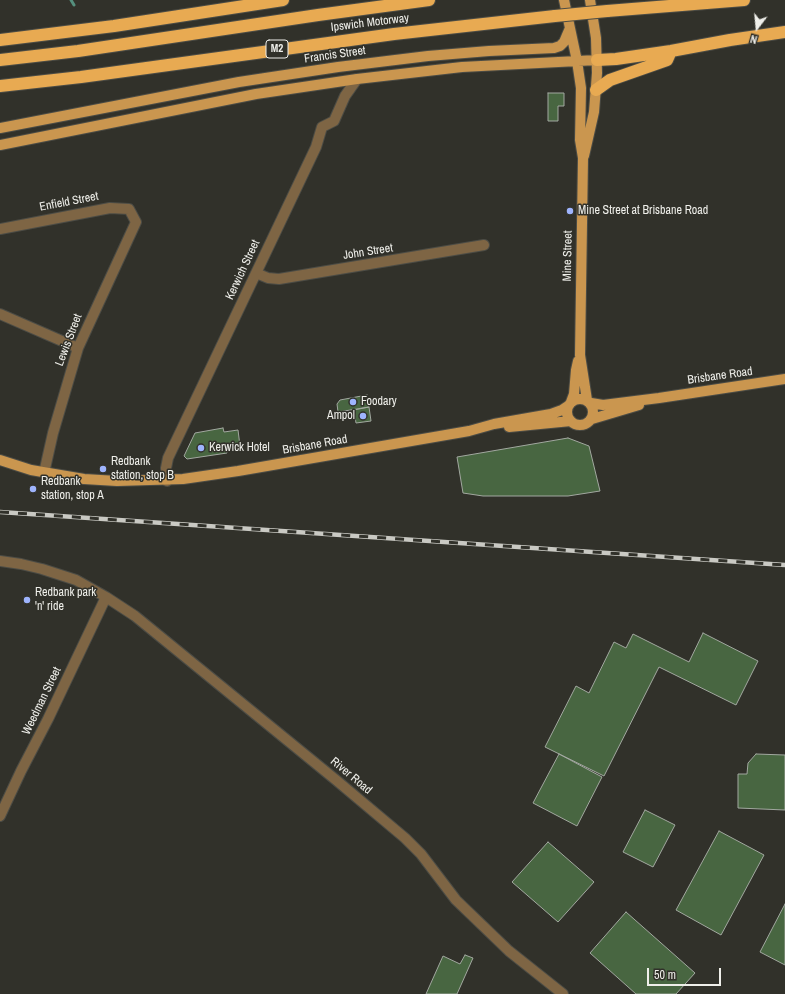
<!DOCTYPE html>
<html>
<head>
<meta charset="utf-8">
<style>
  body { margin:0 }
  #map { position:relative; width:785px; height:994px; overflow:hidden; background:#31312a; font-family:"Archivo Narrow",sans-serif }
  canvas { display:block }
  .north { position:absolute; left:737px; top:8px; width:40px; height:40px; -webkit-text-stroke:3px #31312a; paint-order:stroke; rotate:196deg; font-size:11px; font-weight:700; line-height:16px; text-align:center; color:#efefea }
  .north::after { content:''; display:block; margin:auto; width:14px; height:18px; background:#efefea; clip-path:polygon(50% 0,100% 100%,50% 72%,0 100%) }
  .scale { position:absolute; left:647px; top:968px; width:74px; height:18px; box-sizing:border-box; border:2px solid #efefea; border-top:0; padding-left:5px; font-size:12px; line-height:14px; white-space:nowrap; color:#efefea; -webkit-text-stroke:3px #31312a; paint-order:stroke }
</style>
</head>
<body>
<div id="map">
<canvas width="785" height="994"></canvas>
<div class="north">N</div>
<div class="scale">50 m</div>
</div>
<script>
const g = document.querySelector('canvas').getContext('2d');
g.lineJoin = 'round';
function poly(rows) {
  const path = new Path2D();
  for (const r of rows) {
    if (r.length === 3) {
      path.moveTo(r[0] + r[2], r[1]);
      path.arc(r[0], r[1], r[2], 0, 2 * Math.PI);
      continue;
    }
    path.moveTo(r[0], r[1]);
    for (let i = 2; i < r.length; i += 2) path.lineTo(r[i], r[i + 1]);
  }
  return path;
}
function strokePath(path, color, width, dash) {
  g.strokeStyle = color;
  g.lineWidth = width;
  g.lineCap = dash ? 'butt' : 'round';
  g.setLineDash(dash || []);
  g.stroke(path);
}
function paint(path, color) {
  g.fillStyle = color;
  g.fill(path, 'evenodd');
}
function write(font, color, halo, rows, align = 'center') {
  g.font = font + ' "Archivo Narrow",sans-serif';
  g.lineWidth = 3;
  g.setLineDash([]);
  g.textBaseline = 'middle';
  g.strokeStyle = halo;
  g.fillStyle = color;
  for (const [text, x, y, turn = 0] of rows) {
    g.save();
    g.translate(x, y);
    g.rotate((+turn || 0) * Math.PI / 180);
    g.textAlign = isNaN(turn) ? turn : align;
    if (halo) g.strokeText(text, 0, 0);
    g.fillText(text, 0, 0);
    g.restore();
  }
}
strokePath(poly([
  [71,0,74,5]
]), '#558f7d', 3);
const building = poly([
  [548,93,564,93,564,106,558,106,558,121,548,121,548,93],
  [367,395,369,407,338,412,337,404,340,400,367,395],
  [369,407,371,421,356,423,354,410,369,407],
  [223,428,224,432,238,430,240,446,226,449,227,453,187,459,184,456,195,433,223,428],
  [568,438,589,446,600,491,568,496,483,496,463,493,457,457,568,438],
  [703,633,758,661,736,705,659,667,604,776,545,747,576,686,589,693,614,642,626,648,633,634,689,662,703,633],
  [559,754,602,777,577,826,533,803,559,754],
  [756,754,785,755,785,810,738,808,738,774,747,774,748,763,756,754],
  [645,810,675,825,653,867,623,852,645,810],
  [719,831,764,855,721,935,676,910,719,831],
  [548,842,594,882,558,922,512,882,548,842],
  [785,904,785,965,760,952,785,904],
  [626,912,695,973,676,994,636,994,590,953,626,912],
  [465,955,473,958,457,994,426,994,443,956,460,964,465,955]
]);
paint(building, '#486641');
strokePath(building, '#a2a8a0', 1);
const minor = poly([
  [0,229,110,208,129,209,136,222,78,348,53,433,44,473],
  [256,273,268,278,279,279,484,245],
  [0,314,78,348],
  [167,481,166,468,168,458,316,147,322,127,334,121,345,96,357,79],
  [0,561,21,564,42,569,76,580,106,597,135,616,336,780,405,838,421,854,456,900,509,951,563,994],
  [0,816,21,771,48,719,106,597]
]);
const major = poly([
  [564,0,577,61,581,88,580,140,583,158,580,355,587,400],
  [0,128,239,82,338,67,428,56,489,51,554,48,560,46,564,42,570,28],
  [0,145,256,94,357,79,462,67,597,60],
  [584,156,594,112,597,73,596,38,590,0],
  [580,412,13],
  [571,402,574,394,576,370,578,361],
  [591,403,603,405,659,398,785,379],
  [592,419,639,405],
  [509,427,571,421],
  [0,460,31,470,84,479,117,481,183,479,238,471,469,431,494,424,551,414,562,410,568,406]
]);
const highway = poly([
  [607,11,744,0],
  [0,40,114,26,283,0],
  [0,60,78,51,318,15,429,0],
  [597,60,616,59,671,51,730,40,785,32],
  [0,86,81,77,394,34,555,16],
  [596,90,610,80,667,60,671,51]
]);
strokePath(minor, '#4c4c45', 12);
strokePath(major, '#4c4c45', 12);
strokePath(highway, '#4c4c45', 14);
strokePath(minor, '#7e6544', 10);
strokePath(major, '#ca964f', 10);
strokePath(highway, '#e8aa52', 12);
const rail = poly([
  [0,512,785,565]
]);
strokePath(rail, '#c9c9c3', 4.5);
strokePath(rail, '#31312a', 3, [9]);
const highwayBridge = poly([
  [555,16,607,11]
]);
strokePath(highwayBridge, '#4c4c45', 14, []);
strokePath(highwayBridge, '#e8aa52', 12);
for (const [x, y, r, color] of [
  [570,211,4,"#9eb4fd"],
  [353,402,4,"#9eb4fd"],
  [363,416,4,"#9eb4fd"],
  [201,448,4,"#9eb4fd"],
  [103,469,4,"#9eb4fd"],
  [33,489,4,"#9eb4fd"],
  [27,600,4,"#9eb4fd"]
]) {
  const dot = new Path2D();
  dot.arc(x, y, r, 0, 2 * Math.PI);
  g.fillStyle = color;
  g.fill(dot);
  strokePath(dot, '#31312a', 1.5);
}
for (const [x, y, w] of [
  [277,49,22]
]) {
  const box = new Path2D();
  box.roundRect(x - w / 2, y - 9, w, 18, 3);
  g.fillStyle = '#31312a';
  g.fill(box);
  strokePath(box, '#efefea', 1);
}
write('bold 11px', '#efefea', null, [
  ["M2",277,49]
]);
write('12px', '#efefea', '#31312a', [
  ["Ipswich Motorway",370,23,-7],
  ["Francis Street",335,55,-8],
  ["Enfield Street",69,202,-11],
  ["John Street",368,252,-9],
  ["Mine Street",568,256,-89],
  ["Kerwich Street",243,270,-65],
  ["Lewis Street",69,340,-69],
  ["Brisbane Road",720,376,-8],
  ["Brisbane Road",315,445,-10],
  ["Weedman Street",42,701,-64],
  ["River Road",351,776,40]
]);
write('12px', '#efefea', '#31312a', [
  ["Mine Street at Brisbane Road",578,211],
  ["Foodary",361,402],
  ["Ampol",355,416,"right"],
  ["Kerwick Hotel",209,448],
  ["Redbank",111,462],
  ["station, stop B",111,476],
  ["Redbank",41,482],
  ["station, stop A",41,496],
  ["Redbank park",35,593],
  ["'n' ride",35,607]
], 'left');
</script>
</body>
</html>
